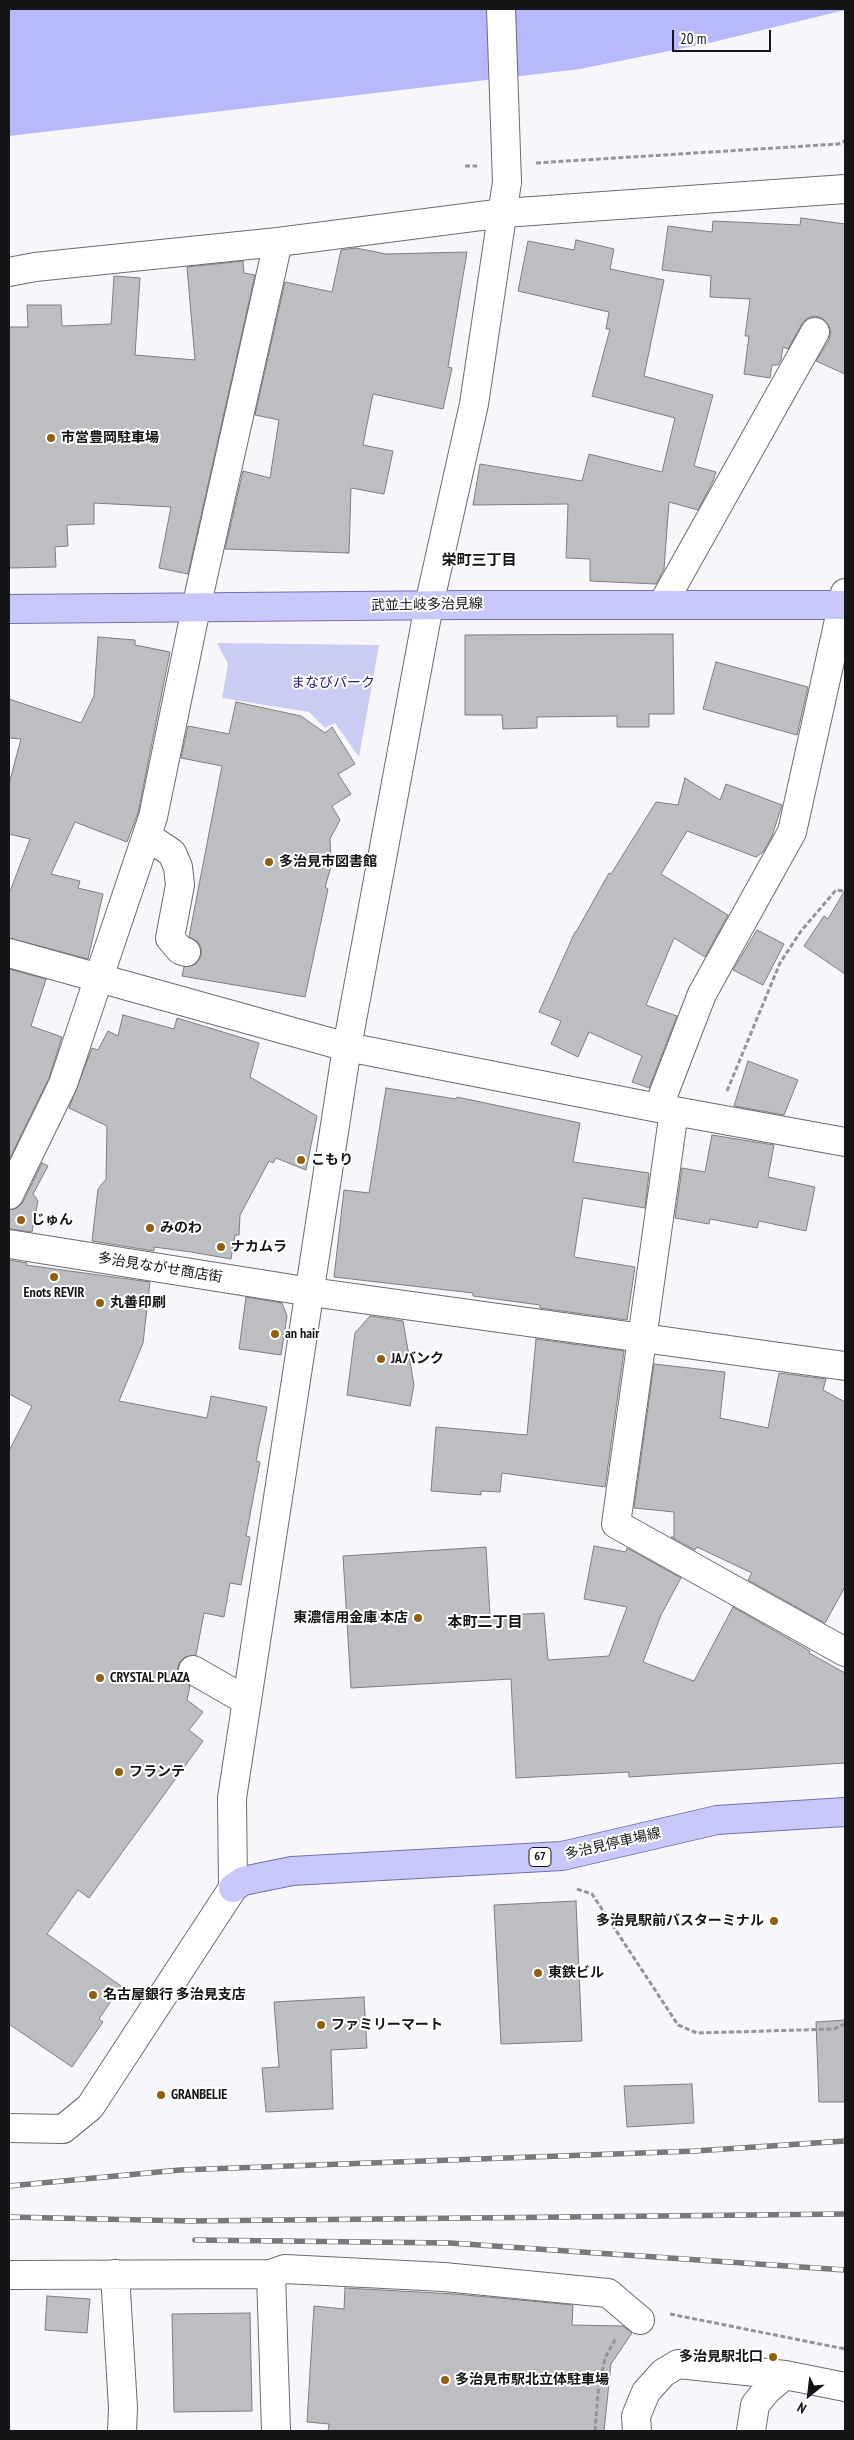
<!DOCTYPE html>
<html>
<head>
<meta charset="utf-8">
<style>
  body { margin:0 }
  #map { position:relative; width:854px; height:2440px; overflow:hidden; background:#f7f7fb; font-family:"PT Sans Narrow",sans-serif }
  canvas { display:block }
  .frame { position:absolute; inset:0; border:10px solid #141516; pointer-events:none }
  .north { position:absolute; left:784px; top:2370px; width:50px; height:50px; -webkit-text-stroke:4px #fff; paint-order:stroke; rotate:209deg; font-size:14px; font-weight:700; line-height:20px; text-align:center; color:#141516 }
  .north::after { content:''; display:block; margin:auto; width:18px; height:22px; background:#141516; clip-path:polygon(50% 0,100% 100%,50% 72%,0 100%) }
  .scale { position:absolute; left:672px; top:30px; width:99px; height:22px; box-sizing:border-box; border:2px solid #141516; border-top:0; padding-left:6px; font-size:15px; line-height:18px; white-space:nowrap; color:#141516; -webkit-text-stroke:4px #fff; paint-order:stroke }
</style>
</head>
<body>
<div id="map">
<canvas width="854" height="2440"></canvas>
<div class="frame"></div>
<div class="north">N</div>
<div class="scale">20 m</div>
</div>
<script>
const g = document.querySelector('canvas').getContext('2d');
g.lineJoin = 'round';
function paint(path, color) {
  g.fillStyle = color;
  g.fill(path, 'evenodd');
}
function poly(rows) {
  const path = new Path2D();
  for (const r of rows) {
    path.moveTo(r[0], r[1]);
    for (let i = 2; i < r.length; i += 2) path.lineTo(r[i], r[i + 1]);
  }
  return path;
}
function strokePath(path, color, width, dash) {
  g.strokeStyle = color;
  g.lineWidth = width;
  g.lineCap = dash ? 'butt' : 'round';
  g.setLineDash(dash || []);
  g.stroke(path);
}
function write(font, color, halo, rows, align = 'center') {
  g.font = font + ' "PT Sans Narrow","Noto Sans JP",sans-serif';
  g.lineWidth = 4;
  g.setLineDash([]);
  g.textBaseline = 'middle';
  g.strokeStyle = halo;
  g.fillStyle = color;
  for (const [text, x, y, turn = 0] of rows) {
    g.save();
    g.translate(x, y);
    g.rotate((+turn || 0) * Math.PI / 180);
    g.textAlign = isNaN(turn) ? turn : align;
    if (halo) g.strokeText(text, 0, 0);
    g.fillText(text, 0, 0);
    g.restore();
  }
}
paint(poly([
  [217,643,379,645,359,757,335,723,325,728,309,712,222,698,228,664]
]), '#cbccf4');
paint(poly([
  [9,9,845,9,845,10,709,43,580,69,9,136]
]), '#b8b9fd');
const building = poly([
  [801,218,845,224,845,374,816,361,829,340,831,331,828,324,822,318,815,316,807,318,802,324,788,349,783,347,781,360,778,365,772,365,770,378,744,374,749,336,745,336,750,299,710,297,711,276,662,270,668,226,712,232,713,221,800,225,801,218],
  [576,240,614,249,610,269,664,280,644,376,713,395,694,466,716,472,713,481,698,510,669,502,664,569,656,584,590,581,590,559,566,558,568,504,473,505,480,464,582,481,589,454,662,472,675,418,592,396,610,329,606,329,609,312,518,291,528,241,574,250,576,240],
  [356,248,386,254,467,252,448,367,452,368,443,409,373,394,363,445,393,451,384,494,351,488,349,553,225,549,243,471,270,478,279,420,255,415,285,282,332,292,341,250,356,248],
  [243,261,244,273,255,275,188,574,159,568,171,507,94,503,94,524,67,525,68,546,55,547,56,567,9,568,9,327,28,327,27,305,61,305,62,326,111,324,114,276,140,278,135,355,195,360,187,267,243,261],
  [673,634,674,714,649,714,649,727,617,727,617,716,537,717,537,728,503,729,502,715,465,715,465,635,673,634],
  [98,637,135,640,135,645,170,652,138,813,127,842,75,822,51,874,80,881,78,888,103,894,88,959,9,938,9,894,30,839,9,834,9,784,21,739,9,738,9,699,81,723,94,696,98,637],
  [716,662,808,687,797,735,703,709,716,662],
  [236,702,301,716,325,733,332,727,355,764,338,774,351,794,332,806,340,820,330,839,331,867,325,887,328,889,305,997,182,976,184,967,196,964,201,956,201,948,198,942,189,937,222,766,181,758,188,726,229,734,236,702],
  [685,778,720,800,726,784,782,805,772,836,763,852,756,857,687,831,661,874,728,915,705,957,674,938,646,1005,677,1016,649,1088,632,1082,642,1056,589,1032,578,1057,551,1044,561,1021,539,1012,575,932,576,932,609,873,611,874,656,802,678,805,685,778],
  [845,890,845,974,804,946,824,916,828,919,845,890],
  [757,930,784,944,763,985,733,970,757,930],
  [9,969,46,979,31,1026,62,1037,49,1078,9,1160,9,969],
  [123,1015,174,1029,177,1018,259,1043,250,1077,317,1116,306,1170,276,1158,273,1163,269,1161,240,1215,239,1235,235,1235,231,1259,191,1252,154,1247,154,1251,92,1241,98,1189,106,1179,107,1126,69,1108,92,1048,98,1050,108,1031,118,1036,123,1015],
  [748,1061,798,1080,784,1115,734,1106,748,1061],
  [386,1088,456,1099,457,1097,580,1123,573,1162,649,1173,645,1208,583,1198,574,1257,635,1267,627,1320,540,1308,540,1305,473,1296,473,1293,334,1277,344,1190,369,1193,386,1088],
  [712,1135,774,1145,768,1177,815,1187,806,1231,759,1221,757,1228,710,1219,709,1224,675,1218,682,1168,705,1172,712,1135],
  [42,1163,48,1166,33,1194,38,1201,32,1232,9,1229,9,1210,17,1208,23,1202,42,1163],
  [9,1260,27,1263,26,1265,150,1282,143,1343,119,1401,207,1418,211,1396,267,1407,256,1461,260,1462,246,1536,250,1537,241,1585,230,1583,224,1617,204,1613,196,1655,185,1657,179,1663,177,1670,180,1678,190,1686,187,1700,203,1712,189,1730,203,1741,89,1898,78,1890,47,1934,121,1986,99,2019,103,2022,72,2067,9,2024,9,1451,32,1406,9,1394,9,1260],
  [246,1297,282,1303,287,1316,281,1355,239,1349,246,1297],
  [370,1316,403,1321,414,1385,410,1406,347,1395,355,1333,370,1316],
  [536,1339,624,1351,605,1487,502,1473,500,1492,481,1491,481,1495,431,1491,436,1427,527,1435,536,1339],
  [654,1364,725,1372,720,1418,768,1428,779,1373,826,1379,823,1390,845,1402,845,1587,825,1623,748,1580,752,1573,697,1547,695,1550,671,1537,674,1537,674,1512,634,1508,654,1364],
  [594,1546,626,1552,627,1548,681,1578,661,1615,643,1662,694,1681,733,1607,810,1651,809,1653,845,1673,845,1763,629,1777,629,1772,516,1778,511,1679,351,1688,343,1556,486,1547,490,1616,544,1613,548,1660,609,1656,627,1607,584,1599,594,1546],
  [576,1901,582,2041,501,2044,494,1905,576,1901],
  [364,1997,367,2048,331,2050,333,2109,266,2112,262,2068,279,2067,274,2002,364,1997],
  [845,2020,845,2102,819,2102,816,2022,845,2020],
  [692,2084,694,2123,627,2127,624,2086,692,2084],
  [345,2288,455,2294,573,2305,572,2325,623,2326,632,2333,611,2364,604,2431,328,2431,329,2424,307,2422,314,2306,344,2309,345,2288],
  [47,2296,90,2299,87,2333,45,2330,47,2296],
  [250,2313,252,2411,174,2412,172,2314,250,2313]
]);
paint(building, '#bdbec2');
strokePath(building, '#7e7e82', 1);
const minor = poly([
  [9,272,35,267,278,242,504,213,845,189],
  [662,605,815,332],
  [147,836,172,853,178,867,180,885,170,938,180,950,186,952],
  [9,953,347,1047,658,1108,845,1142],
  [658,1108,702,994,792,832,845,593],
  [674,1111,616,1524,845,1652],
  [9,1195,63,1084,153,817,196,608,278,242],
  [9,1244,311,1292,845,1366],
  [193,1670,247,1701],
  [9,2128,63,2129,90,2107,233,1888,232,1798,347,1047,429,605,474,404,507,182],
  [115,2274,123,2408,122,2431],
  [271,2274,285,2269,444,2277,608,2293,640,2320],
  [9,2275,271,2274,276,2431],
  [637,2431,636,2416,646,2392,663,2373,678,2364,785,2375,845,2387],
  [751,2431,755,2405,767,2390,785,2375]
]);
const major = poly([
  [9,609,464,605,845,605],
  [233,1888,243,1881,292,1871,562,1856,717,1820,845,1812]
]);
strokePath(minor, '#6c6c70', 30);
strokePath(major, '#7271aa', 30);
strokePath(poly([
  [536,163,838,144,845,141],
  [465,166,477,166],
  [727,1091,780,963,801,931,836,890,845,891],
  [577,1889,592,1894,678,2025,697,2033,834,2029,845,2024],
  [670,2314,845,2349],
  [595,2431,598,2393,605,2358,616,2338]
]), '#959598', 3, [5, 2.5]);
strokePath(minor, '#fff', 28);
strokePath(major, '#c8c8fb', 28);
const rail = poly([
  [9,2186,180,2170,695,2151,845,2141],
  [9,2217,190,2221,845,2214],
  [195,2240,450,2243,845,2270]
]);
strokePath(rail, '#79797c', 5.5);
strokePath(rail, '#fff', 4, [11]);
const minorBridge = poly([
  [501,9,507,182]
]);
strokePath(minorBridge, '#6c6c70', 30, []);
strokePath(minorBridge, '#fff', 28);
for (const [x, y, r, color] of [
  [51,438,5,"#90600d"],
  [269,862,5,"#90600d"],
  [301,1160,5,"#90600d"],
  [21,1220,5,"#90600d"],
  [150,1228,5,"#90600d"],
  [221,1247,5,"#90600d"],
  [54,1277,5,"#90600d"],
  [100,1303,5,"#90600d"],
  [275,1334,5,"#90600d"],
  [381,1359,5,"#90600d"],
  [418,1618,5,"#90600d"],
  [100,1678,5,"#90600d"],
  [119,1772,5,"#90600d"],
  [774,1921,5,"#90600d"],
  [538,1973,5,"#90600d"],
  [93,1995,5,"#90600d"],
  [321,2025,5,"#90600d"],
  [161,2095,5,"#90600d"],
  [773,2357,5,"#90600d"],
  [445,2380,5,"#90600d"]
]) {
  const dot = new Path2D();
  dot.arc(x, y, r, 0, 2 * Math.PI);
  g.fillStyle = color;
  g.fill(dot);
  strokePath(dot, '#fff', 2);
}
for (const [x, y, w] of [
  [540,1857,22]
]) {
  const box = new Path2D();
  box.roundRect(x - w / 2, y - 9.5, w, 19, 4);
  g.fillStyle = '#fff';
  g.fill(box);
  strokePath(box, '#141516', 1);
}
write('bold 12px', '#141516', null, [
  ["67",540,1857]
]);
write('bold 14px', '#141516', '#fff', [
  ["市営豊岡駐車場",61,438],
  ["多治見市図書館",279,862],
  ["こもり",311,1160],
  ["じゅん",31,1220],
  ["みのわ",160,1228],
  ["ナカムラ",231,1247],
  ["Enots REVIR",54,1293,"center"],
  ["丸善印刷",110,1303],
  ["an hair",285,1334],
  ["JAバンク",391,1359],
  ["東濃信用金庫 本店",408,1618,"right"],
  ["CRYSTAL PLAZA",110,1678],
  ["フランテ",129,1772],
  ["多治見駅前バスターミナル",764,1921,"right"],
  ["東鉄ビル",548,1973],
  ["名古屋銀行 多治見支店",103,1995],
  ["ファミリーマート",331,2025],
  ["GRANBELIE",171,2095],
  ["多治見駅北口",763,2357,"right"],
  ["多治見市駅北立体駐車場",455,2380]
], 'left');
write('14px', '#141516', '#fff', [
  ["武並土岐多治見線",427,605,-1],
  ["多治見ながせ商店街",160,1268,9],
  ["多治見停車場線",613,1844,-13]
]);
write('14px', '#281b67', '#fff', [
  ["まなびパーク",333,683]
]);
write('bold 15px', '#141516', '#fff', [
  ["栄町三丁目",479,561],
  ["本町二丁目",485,1623]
]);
</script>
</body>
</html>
